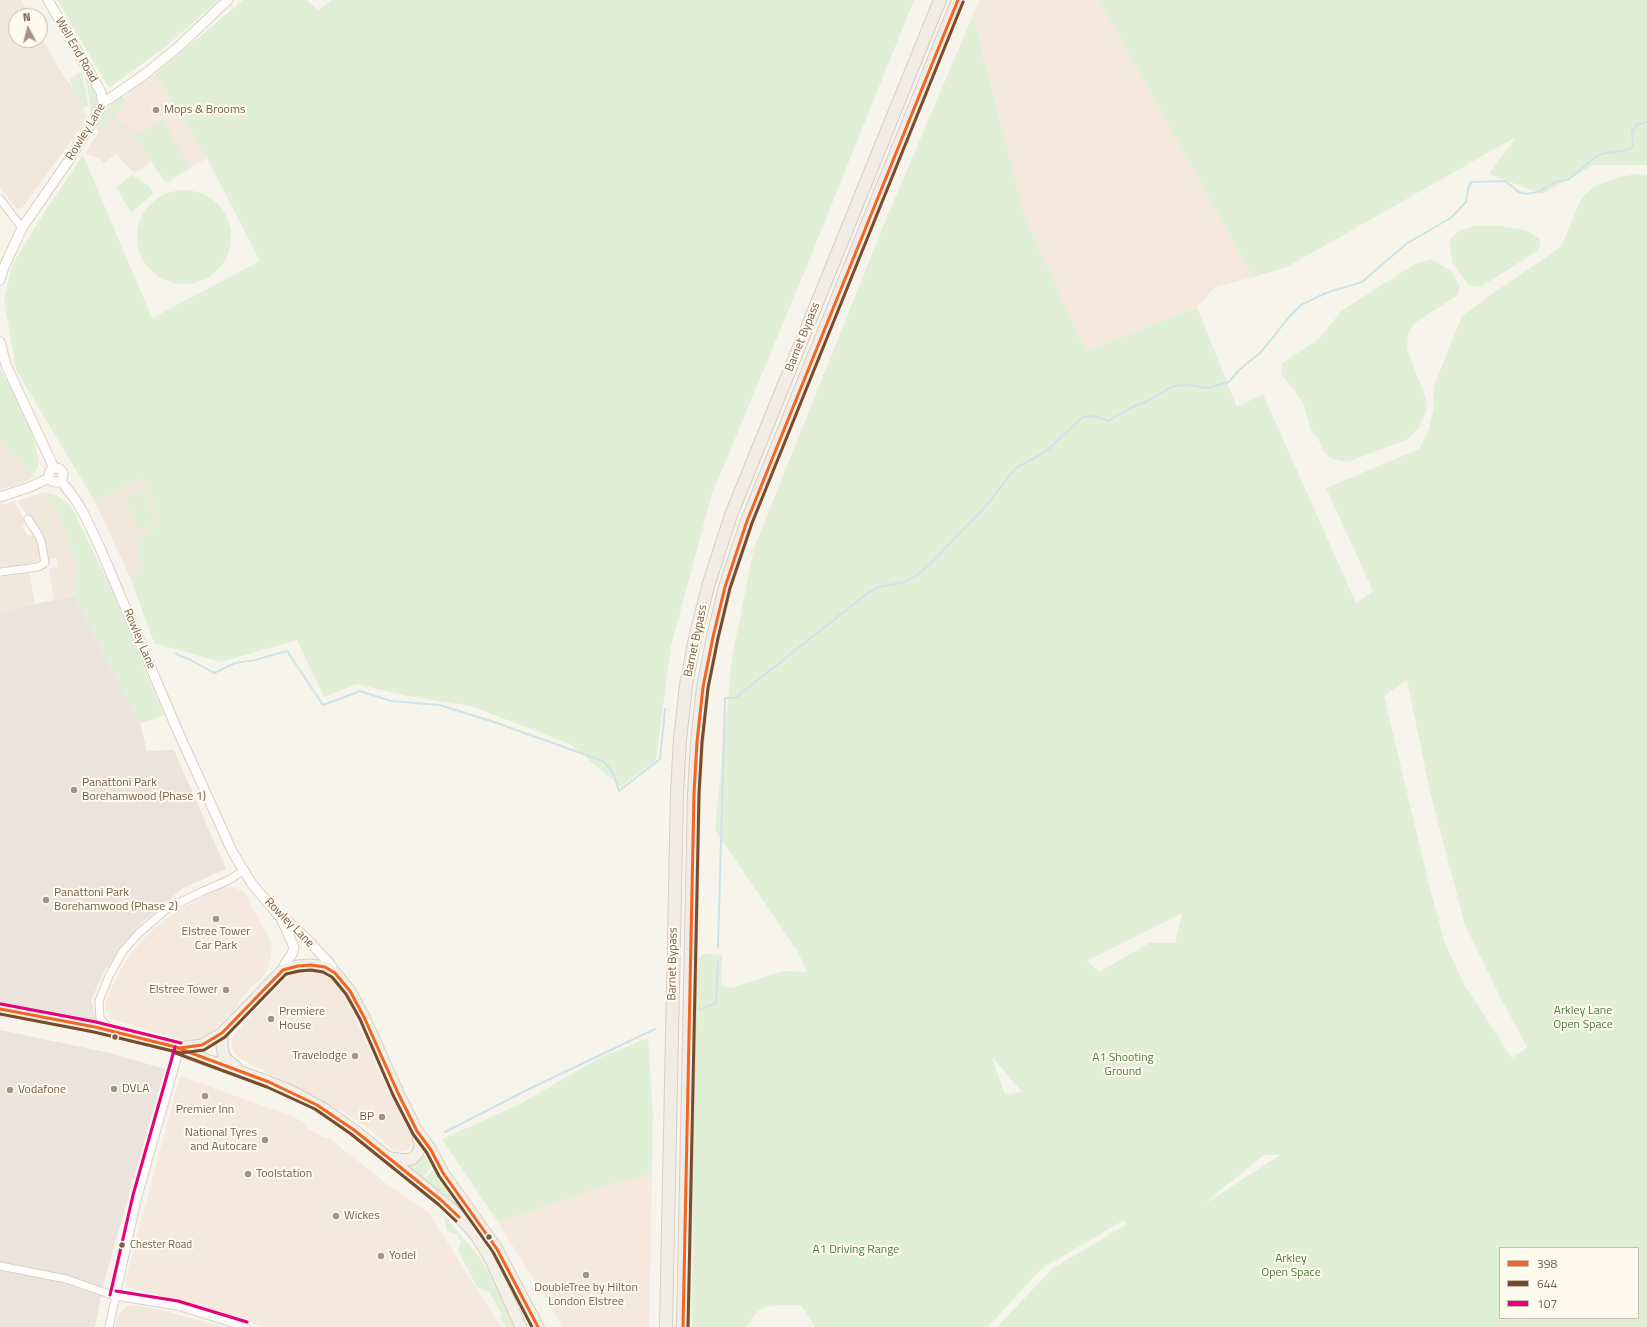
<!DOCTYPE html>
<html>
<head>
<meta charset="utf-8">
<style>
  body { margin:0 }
  #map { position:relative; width:1647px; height:1327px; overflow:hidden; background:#f7f4ec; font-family:"Titillium Web",sans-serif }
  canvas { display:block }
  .legend { position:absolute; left:1499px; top:1247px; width:140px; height:72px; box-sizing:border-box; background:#fffaee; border:1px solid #c9bcad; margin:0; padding:5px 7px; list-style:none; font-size:12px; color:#775f4b }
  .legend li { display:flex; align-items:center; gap:8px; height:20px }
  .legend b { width:20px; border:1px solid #c9bcad }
  .north { position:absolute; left:8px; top:8px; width:40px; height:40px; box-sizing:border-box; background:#fffaee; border:1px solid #c9bcad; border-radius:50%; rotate:353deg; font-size:11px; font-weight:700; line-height:16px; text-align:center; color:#775f4b }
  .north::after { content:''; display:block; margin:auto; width:14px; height:18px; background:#a49383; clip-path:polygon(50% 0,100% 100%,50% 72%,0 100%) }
</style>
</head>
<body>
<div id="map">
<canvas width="1647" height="1327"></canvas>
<ul class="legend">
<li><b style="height:5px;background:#f26522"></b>398</li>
<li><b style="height:5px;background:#7a4b2a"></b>644</li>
<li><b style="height:5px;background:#e5007d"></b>107</li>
</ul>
<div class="north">N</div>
</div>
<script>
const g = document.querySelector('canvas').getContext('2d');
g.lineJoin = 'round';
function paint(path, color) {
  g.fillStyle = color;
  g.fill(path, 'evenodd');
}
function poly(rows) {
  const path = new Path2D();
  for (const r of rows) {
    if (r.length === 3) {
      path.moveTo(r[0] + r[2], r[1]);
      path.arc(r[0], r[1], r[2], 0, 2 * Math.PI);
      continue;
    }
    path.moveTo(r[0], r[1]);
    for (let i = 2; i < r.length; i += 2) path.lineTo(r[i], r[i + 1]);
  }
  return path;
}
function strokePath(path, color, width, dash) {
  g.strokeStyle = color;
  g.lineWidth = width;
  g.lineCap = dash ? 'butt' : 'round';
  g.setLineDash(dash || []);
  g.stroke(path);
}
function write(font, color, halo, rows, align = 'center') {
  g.font = font + ' "Titillium Web",sans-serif';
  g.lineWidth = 4;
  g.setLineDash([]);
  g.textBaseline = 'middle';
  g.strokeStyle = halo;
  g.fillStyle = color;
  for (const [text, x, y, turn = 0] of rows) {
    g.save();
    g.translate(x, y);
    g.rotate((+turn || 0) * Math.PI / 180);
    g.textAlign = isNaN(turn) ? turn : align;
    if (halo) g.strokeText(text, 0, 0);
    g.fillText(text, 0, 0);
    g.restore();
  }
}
paint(poly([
  [0,0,21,0,30,16,16,16,16,40,40,40,40,35,59,69,77,94,87,119,22,208,17,209,0,188],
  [111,118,133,135,151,162,134,173,116,154,104,163,98,158,89,155,85,153,99,132],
  [0,439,34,476,27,481,0,490],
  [143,477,160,523,135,542,144,569,130,577,95,502],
  [45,492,59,515,77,562,75,596,54,600,49,569,58,567,56,558,48,560,45,545,18,501],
  [14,501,25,521,23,523,24,525,22,527,28,536,33,535,37,538,42,559,41,561,22,565,0,568,0,505],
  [29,573,35,604,0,611,0,577],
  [135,1305,161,1310,223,1327,115,1327,117,1319,122,1311,128,1306]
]), '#f0e8da');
paint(poly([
  [979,0,1099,0,1253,277,1215,287,1197,307,1086,351,1025,217,973,15],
  [155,74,207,158,166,183,133,135,112,118,125,100,125,97,130,91],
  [225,886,236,888,244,892,272,944,268,970,242,997,234,1011,209,1034,199,1039,189,1041,181,1040,112,1019,106,1010,105,1004,107,998,120,971,131,953,150,932,166,919,184,907],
  [311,971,325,975,336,982,342,989,378,1069,413,1139,411,1147,407,1150,398,1152,392,1149,367,1127,337,1109,241,1059,233,1052,232,1041,237,1031,285,979,298,972],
  [180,1076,294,1117,305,1123,307,1128,323,1137,329,1138,388,1185,428,1212,501,1327,266,1327,174,1299,128,1288,125,1281],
  [652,1174,649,1327,563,1327,498,1222,608,1185]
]), '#f5e8dd');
paint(poly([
  [75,596,140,724,147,751,174,750,226,869,183,888,138,926,105,970,91,1000,95,1015,99,1022,0,1004,0,611],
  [0,1030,110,1053,165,1069,104,1282,95,1327,0,1327]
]), '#ebe4dd');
paint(poly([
  [57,0,219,0,169,44,109,88],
  [243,0,307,0,318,10,332,0,914,0,806,268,712,494,671,646,656,760,621,787,570,744,471,706,407,696,357,684,324,697,297,640,221,662,154,643,130,577,144,569,135,542,160,523,143,477,95,502,16,370,4,298,13,263,47,208,83,155,152,318,260,261,207,158,155,74],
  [1099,0,1647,0,1647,165,1594,165,1542,194,1489,174,1516,137,1285,268,1253,277],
  [973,15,1025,217,1086,351,1197,307,1237,407,1263,394,1356,603,1373,591,1326,488,1419,449,1429,429,1434,407,1433,395,1435,383,1462,316,1486,298,1561,247,1581,199,1593,187,1619,177,1638,174,1647,175,1647,1327,997,1327,1053,1268,1127,1224,1124,1220,1041,1269,988,1327,815,1327,801,1305,782,1305,766,1307,758,1311,746,1327,692,1327,695,960,704,954,722,955,721,978,722,985,731,988,783,971,807,972,798,952,715,830,732,659,754,548,882,229],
  [1407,680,1430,792,1465,925,1500,997,1527,1047,1512,1058,1465,986,1445,943,1430,889,1384,696],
  [1182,913,1175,943,1149,943,1099,972,1087,961],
  [992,1057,1022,1092,1021,1092,1005,1095],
  [1264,1155,1280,1155,1206,1203,1206,1202],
  [1500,1248,1638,1248,1638,1318,1500,1318],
  [83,72,85,72,99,97,99,102,93,115,91,114,87,85],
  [80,73,82,73,84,83,88,105,82,108,70,81,71,78],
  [120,96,123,96,125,100,114,116,135,134,163,120,190,168,166,183,133,135,111,118,99,132,95,125,111,104],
  [132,175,141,180,150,187,153,194,131,213,116,187],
  [184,237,47],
  [1476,226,1500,226,1525,230,1539,238,1541,245,1536,252,1482,286,1474,287,1468,285,1452,262,1450,241,1454,234,1463,229],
  [1430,259,1452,271,1460,287,1458,295,1416,322,1408,333,1407,350,1425,396,1427,408,1419,428,1408,439,1348,462,1332,459,1324,453,1319,441,1310,428,1303,402,1281,374,1282,363,1319,339,1341,311,1415,264],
  [0,369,21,406,33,434,38,458,38,467,34,476,0,439],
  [144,490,156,523,138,530,125,497],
  [45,492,56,495,65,501,73,509,110,586,164,715,140,724,75,596,77,562,59,515],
  [648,1038,653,1113,652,1174,608,1185,498,1222,442,1139,520,1104,599,1058],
  [423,1153,432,1166,421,1180,405,1164],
  [436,1168,492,1247,422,1181,432,1171],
  [444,1215,481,1259,498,1291,514,1327,506,1327,500,1320,502,1314,490,1293,477,1287,458,1250,461,1242,457,1235,447,1231]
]), '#e2efd7');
strokePath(poly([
  [176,654,189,659,214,673,235,663,255,660,287,651,323,705,360,691,391,701,440,705,494,722,603,761,613,772,619,791,660,759,665,709],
  [718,948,725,698,735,698,869,592,879,587,905,582,916,576,929,565,985,507,1016,468,1045,452,1083,417,1095,416,1108,421,1132,407,1146,402,1173,386,1189,385,1207,388,1229,382,1239,370,1261,352,1289,317,1301,305,1326,293,1362,282,1406,244,1452,217,1466,202,1468,189,1471,182,1505,181,1519,192,1526,194,1538,192,1557,181,1568,180,1594,158,1601,154,1627,150,1631,148,1633,145,1632,131,1638,124,1647,122],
  [699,1010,716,1003,718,961],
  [445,1132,529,1089,655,1029]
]), '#cde3e8', 2);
const minor = poly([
  [0,199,22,228],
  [0,572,38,567,45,563,42,545,39,536,28,519],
  [110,1030,100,1018,99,1001,109,976,123,951,139,933,168,908,201,892,229,880,243,871],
  [0,1266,66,1279,115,1296,177,1306,246,1327],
  [109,1327,138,1196,180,1048]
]);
const tertiary = poly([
  [103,100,109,99,145,74,177,48,228,0],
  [0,280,4,267,22,228,69,160,103,104,101,92,48,0],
  [0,342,6,365,54,468],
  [56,475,7],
  [61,481,75,499,84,514,101,550,176,727,232,851,252,884,281,918,289,922,306,938,330,964,335,973],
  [0,497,30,487,49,478],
  [281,918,294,947,292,954,285,964,283,970]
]);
const primary = poly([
  [0,1009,95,1027,180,1048,190,1054,269,1082,293,1092,324,1109,354,1130,411,1176,453,1210,465,1223,477,1237,490,1258,521,1327],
  [222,1033,222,1046,224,1057,236,1067],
  [180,1048,202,1045,222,1033,283,970,298,966,311,965,325,967,335,973,350,991,364,1017,398,1093,417,1131,431,1150,443,1173,497,1249,538,1327],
  [391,1158,404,1160,412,1159,417,1154,420,1148,418,1135]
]);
const trunk = poly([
  [666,1327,677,792,680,740,686,685,696,633,709,583,731,515,940,0],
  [683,1327,694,793,697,742,703,687,713,637,725,587,747,521,958,0]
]);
strokePath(minor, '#d7d1ca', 9);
strokePath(tertiary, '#d7d1ca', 11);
strokePath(primary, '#d6cfc6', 13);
strokePath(trunk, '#d6cfc6', 14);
strokePath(minor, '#fefdfc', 7);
strokePath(tertiary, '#fefdfc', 9);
strokePath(primary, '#f2efe6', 11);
strokePath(trunk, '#f2ece6', 12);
strokePath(poly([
  [0,1009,95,1027,180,1048,202,1045,222,1033,283,970,298,966,311,965,325,967,335,973,350,991,364,1017,398,1093,417,1131,431,1150,443,1173,497,1249,538,1327],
  [175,1047,269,1082,317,1105,354,1130,441,1200,459,1217],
  [683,1327,694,793,697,742,703,687,713,637,725,587,747,521,958,0]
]), '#f26522', 3);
strokePath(poly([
  [0,1014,94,1032,181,1053,204,1050,225,1037,286,974,299,971,311,970,323,972,332,977,346,994,360,1019,393,1095,413,1134,427,1153,439,1176,493,1252,532,1327],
  [173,1052,267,1087,315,1109,351,1134,438,1204,456,1221],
  [688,1327,699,793,702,742,708,688,718,638,730,588,752,523,963,2]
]), '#7a4b2a', 3);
strokePath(poly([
  [1,1004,96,1022,181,1043],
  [116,1291,178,1301,247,1322],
  [110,1295,133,1195,175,1047]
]), '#e5007d', 3);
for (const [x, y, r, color] of [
  [156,110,4,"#a49383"],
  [74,790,4,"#a49383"],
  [46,900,4,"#a49383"],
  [216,919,4,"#a49383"],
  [226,990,4,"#a49383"],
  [271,1019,4,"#a49383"],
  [115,1037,3.5,"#775f4b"],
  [355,1056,4,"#a49383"],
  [114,1089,4,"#a49383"],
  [10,1090,4,"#a49383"],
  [205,1096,4,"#a49383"],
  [382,1117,4,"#a49383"],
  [265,1140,4,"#a49383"],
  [248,1174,4,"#a49383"],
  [336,1216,4,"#a49383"],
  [489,1237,3.5,"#775f4b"],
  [122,1245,3.5,"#775f4b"],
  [381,1256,4,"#a49383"],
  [586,1275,4,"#a49383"]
]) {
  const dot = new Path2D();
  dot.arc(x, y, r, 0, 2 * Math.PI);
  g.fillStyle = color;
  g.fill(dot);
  strokePath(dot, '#fffaee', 1.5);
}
write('11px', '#775f4b', '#fffaee', [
  ["Chester Road",130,1245]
], 'left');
write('12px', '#775f4b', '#fffaee', [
  ["Well End Road",76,50,60],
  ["Rowley Lane",86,132,-59],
  ["Barnet Bypass",803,337,-68],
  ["Rowley Lane",139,639,67],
  ["Barnet Bypass",696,641,-78],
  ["Rowley Lane",289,923,45],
  ["Barnet Bypass",673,964,-89]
]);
write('12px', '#775f4b', '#fffaee', [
  ["Mops & Brooms",164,110],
  ["Panattoni Park",82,783],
  ["Borehamwood (Phase 1)",82,797],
  ["Panattoni Park",54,893],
  ["Borehamwood (Phase 2)",54,907],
  ["Elstree Tower",216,932,"center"],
  ["Car Park",216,946,"center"],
  ["Elstree Tower",218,990,"right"],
  ["Premiere",279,1012],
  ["House",279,1026],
  ["Travelodge",347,1056,"right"],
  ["DVLA",122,1089],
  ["Vodafone",18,1090],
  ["Premier Inn",205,1110,"center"],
  ["BP",374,1117,"right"],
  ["National Tyres",257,1133,"right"],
  ["and Autocare",257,1147,"right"],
  ["Toolstation",256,1174],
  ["Wickes",344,1216],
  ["Yodel",389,1256],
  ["DoubleTree by Hilton",586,1288,"center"],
  ["London Elstree",586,1302,"center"]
], 'left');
write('12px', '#4d7d42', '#fffaee', [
  ["Arkley Lane",1583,1011],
  ["Open Space",1583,1025],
  ["A1 Shooting",1123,1058],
  ["Ground",1123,1072],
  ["A1 Driving Range",856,1250],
  ["Arkley",1291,1259],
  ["Open Space",1291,1273]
]);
</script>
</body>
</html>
